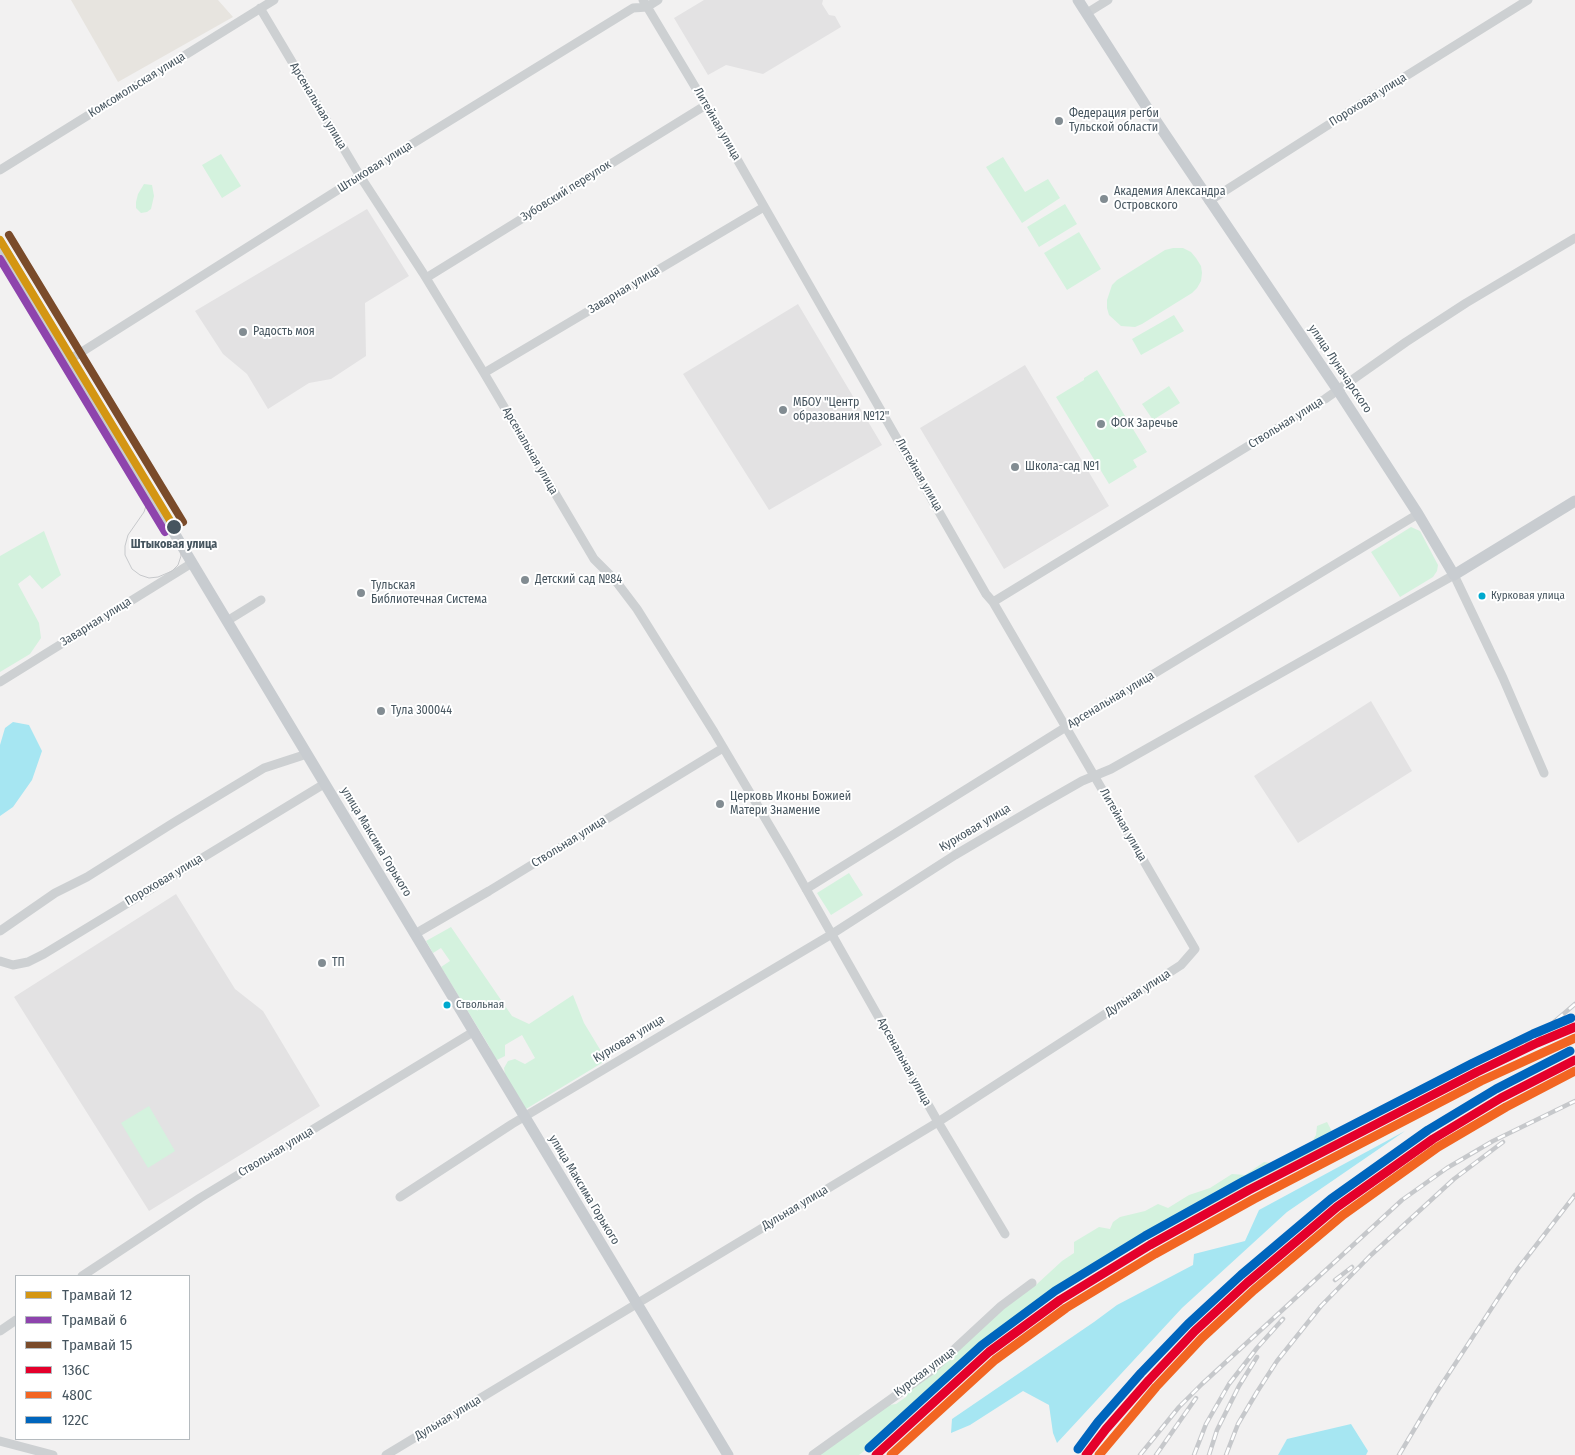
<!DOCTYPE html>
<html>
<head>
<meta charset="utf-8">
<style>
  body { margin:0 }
  #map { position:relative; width:1575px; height:1455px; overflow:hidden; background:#f2f1f1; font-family:"Fira Sans Condensed",sans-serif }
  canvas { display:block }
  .legend { position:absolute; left:15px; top:1275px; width:175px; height:165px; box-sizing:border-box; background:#fff; border:1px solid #b5bbbf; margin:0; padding:6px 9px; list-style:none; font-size:15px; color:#46555f }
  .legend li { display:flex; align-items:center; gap:10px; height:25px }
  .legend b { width:25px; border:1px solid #b5bbbf }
</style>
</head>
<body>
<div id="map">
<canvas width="1575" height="1455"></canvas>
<ul class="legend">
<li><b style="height:6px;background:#d49613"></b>Трамвай 12</li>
<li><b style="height:6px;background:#8e44ad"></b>Трамвай 6</li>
<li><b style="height:6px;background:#7a4b2a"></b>Трамвай 15</li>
<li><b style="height:6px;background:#e4002b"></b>136С</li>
<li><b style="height:6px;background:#f26522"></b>480С</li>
<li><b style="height:6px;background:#0065bd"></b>122С</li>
</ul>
</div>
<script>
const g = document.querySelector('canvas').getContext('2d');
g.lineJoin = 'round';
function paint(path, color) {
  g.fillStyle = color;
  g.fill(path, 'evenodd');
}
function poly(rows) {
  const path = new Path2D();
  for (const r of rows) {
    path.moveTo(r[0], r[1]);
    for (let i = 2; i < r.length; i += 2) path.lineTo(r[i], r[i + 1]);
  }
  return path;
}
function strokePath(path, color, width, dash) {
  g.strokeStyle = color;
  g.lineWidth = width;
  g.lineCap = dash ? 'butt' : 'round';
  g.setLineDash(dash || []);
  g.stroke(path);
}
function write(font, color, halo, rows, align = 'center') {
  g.font = font + ' "Fira Sans Condensed",sans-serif';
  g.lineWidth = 4;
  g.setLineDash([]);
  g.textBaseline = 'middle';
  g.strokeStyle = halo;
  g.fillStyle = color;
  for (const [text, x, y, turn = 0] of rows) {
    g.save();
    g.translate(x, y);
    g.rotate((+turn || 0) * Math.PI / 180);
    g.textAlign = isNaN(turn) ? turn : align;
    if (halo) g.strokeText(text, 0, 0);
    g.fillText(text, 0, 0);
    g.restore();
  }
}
paint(poly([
  [71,0,218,0,233,17,118,82]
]), '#e7e4df');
paint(poly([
  [704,0,823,0,822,4,829,15,835,16,841,27,763,74,726,65,708,75,674,18],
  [367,209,409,276,365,303,366,356,331,379,309,383,268,409,247,374,223,354,195,311],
  [798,304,882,445,769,510,683,374],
  [1025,365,1109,506,1004,569,920,428],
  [1371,701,1412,771,1298,843,1254,776],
  [176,894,235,989,263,1011,320,1106,149,1211,14,997]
]), '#e3e2e3');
paint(poly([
  [221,154,241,186,222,198,202,165],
  [1003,157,1025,192,1048,179,1060,198,1022,223,986,167],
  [144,184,152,185,154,196,151,209,147,212,141,213,136,208,136,202,138,194],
  [1065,204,1077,224,1039,247,1027,227],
  [1079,232,1101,269,1067,290,1044,253],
  [1173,248,1183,248,1191,252,1196,258,1201,266,1202,273,1201,281,1197,288,1192,293,1142,324,1135,327,1121,326,1109,315,1107,308,1107,300,1112,285,1117,280,1165,250],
  [1174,315,1184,331,1141,355,1132,339],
  [1097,370,1147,452,1133,460,1137,467,1109,484,1056,397,1084,380,1084,378],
  [1169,386,1180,403,1153,420,1142,404],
  [1411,527,1420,531,1438,565,1437,571,1433,577,1400,597,1371,552],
  [44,531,61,575,42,589,30,575,18,584,39,623,41,638,30,654,0,672,0,556],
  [849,873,863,895,831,915,817,893],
  [451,927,512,1016,529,1024,573,995,584,1023,604,1056,605,1061,526,1109,505,1075,504,1068,508,1061,515,1059,525,1064,535,1058,522,1035,505,1045,505,1056,495,1061,489,1046,441,967,450,961,441,948,433,953,426,941],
  [149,1106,175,1151,148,1168,121,1123],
  [1327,1122,1337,1141,1265,1176,1127,1251,1100,1267,1070,1287,1054,1292,1002,1330,986,1346,943,1377,922,1400,911,1404,907,1414,891,1430,859,1455,819,1455,889,1405,896,1404,906,1397,911,1387,1003,1307,1037,1284,1062,1261,1074,1253,1074,1242,1099,1227,1110,1229,1113,1222,1120,1217,1145,1211,1158,1204,1168,1208,1189,1195,1210,1188,1232,1174,1245,1175,1264,1162,1271,1163,1281,1158,1312,1142,1316,1135,1317,1126]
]), '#d4f2de');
paint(poly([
  [13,722,29,725,42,751,32,780,13,807,0,816,0,745,5,728],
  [1405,1131,1287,1212,1182,1308,1057,1443,1053,1433,1049,1405,1023,1391,970,1425,951,1433,952,1419,1094,1322,1117,1305,1193,1265,1194,1254,1245,1241,1259,1210],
  [1351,1424,1368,1451,1366,1455,1278,1455,1287,1439]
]), '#a6e6f2');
strokePath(poly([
  [260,8,360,176,423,273,484,373,594,559,615,580,637,609,714,732,788,857,938,1122,1005,1234],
  [1087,13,1108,0],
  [0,170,274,0],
  [1209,201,1361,104,1528,0],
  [426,278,706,105],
  [69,360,360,176,633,8,647,7,658,0],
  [484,373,764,207],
  [993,602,1325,399,1406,342,1466,303,1575,238],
  [227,621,261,600],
  [0,682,192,563],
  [806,889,1066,727,1418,514],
  [0,931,55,893,87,877,173,823,264,768,307,754],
  [415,934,489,891,723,748],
  [0,961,13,965,28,962,44,954,324,784],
  [400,1197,512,1124,832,934,955,855,1040,805,1082,781,1111,769,1454,575,1503,678,1544,773],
  [82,1276,200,1198,473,1032],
  [0,1331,16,1320],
  [0,1441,53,1455],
  [386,1455,938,1122,1181,965,1195,949,993,602,986,594,706,105,643,0],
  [813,1455,933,1369,1001,1306,1032,1283]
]), '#cdd0d2', 9);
strokePath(poly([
  [1078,0,1146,106,1337,389,1418,514,1454,575,1575,501],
  [0,243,728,1455]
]), '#c8ccd0', 11);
strokePath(poly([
  [88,394,146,494,148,500,144,512,128,535,125,546,125,555,132,569,140,575,149,578,158,577,172,571,178,565,181,556,180,537,174,527]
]), '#c6c8cb', 1);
const rail = poly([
  [1477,1072,1533,1040,1575,1004],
  [1335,1280,1352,1267],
  [1140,1455,1179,1407,1202,1384,1402,1200,1447,1168,1493,1141,1575,1101],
  [1156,1455,1196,1398],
  [1194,1455,1206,1424,1229,1384,1257,1348,1283,1319],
  [1209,1455,1217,1430,1239,1386,1257,1357],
  [1226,1455,1238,1424,1257,1392,1277,1361,1321,1306,1370,1256,1454,1179,1503,1142],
  [1399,1455,1436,1393,1497,1300,1517,1270,1575,1195]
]);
strokePath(rail, '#c6c8cb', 4.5);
strokePath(rail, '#fff', 2.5, [8]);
strokePath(poly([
  [876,1455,989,1352,1060,1300,1150,1245,1249,1190,1477,1072,1537,1043,1575,1027],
  [1086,1455,1106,1429,1149,1380,1195,1331,1247,1283,1337,1207,1433,1139,1501,1098,1575,1060]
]), '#e4002b', 9);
strokePath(poly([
  [891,1455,995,1360,1066,1308,1155,1254,1254,1199,1481,1081,1575,1038],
  [1099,1455,1156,1387,1202,1338,1254,1290,1343,1215,1438,1147,1506,1107,1575,1071]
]), '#f26522', 9);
strokePath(poly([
  [869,1448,982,1345,1055,1291,1145,1236,1244,1181,1473,1063,1533,1034,1571,1018],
  [1078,1449,1098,1422,1141,1373,1188,1324,1241,1275,1331,1199,1428,1130,1496,1089,1570,1051]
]), '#0065bd', 9);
strokePath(poly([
  [0,240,174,527]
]), '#d49613', 8);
strokePath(poly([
  [0,259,165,532]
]), '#8e44ad', 8);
strokePath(poly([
  [9,235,183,522]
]), '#7a4b2a', 8);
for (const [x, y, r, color] of [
  [1059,121,5,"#828c92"],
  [1104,199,5,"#828c92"],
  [243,332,5,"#828c92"],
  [783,410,5,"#828c92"],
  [1101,424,5,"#828c92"],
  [1015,467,5,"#828c92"],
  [174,527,8,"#46555f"],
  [525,580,5,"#828c92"],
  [361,593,5,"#828c92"],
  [1482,596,4.5,"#00a9ce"],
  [381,711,5,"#828c92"],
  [720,804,5,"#828c92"],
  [322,963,5,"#828c92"],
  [447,1005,4.5,"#00a9ce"]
]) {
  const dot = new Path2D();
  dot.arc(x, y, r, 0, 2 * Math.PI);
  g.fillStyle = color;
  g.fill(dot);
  strokePath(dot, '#fff', 2);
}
write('11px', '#46555f', '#fff', [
  ["Курковая улица",1491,596],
  ["Ствольная",456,1005]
], 'left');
write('12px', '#46555f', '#fff', [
  ["Комсомольская улица",137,85,-32],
  ["Пороховая улица",1368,100,-32],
  ["Арсенальная улица",318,106,59],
  ["Литейная улица",717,124,60],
  ["Штыковая улица",375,167,-32],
  ["Зубовский переулок",566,191,-32],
  ["Заварная улица",624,290,-31],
  ["улица Луначарского",1340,369,56],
  ["Ствольная улица",1286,423,-32],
  ["Арсенальная улица",530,451,60],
  ["Литейная улица",919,475,60],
  ["Заварная улица",96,622,-32],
  ["Арсенальная улица",1111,700,-31],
  ["Литейная улица",1123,825,60],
  ["Курковая улица",975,828,-31],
  ["улица Максима Горького",376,842,59],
  ["Ствольная улица",569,842,-32],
  ["Пороховая улица",164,880,-31],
  ["Дульная улица",1138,993,-33],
  ["Курковая улица",629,1039,-31],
  ["Арсенальная улица",904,1062,61],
  ["Ствольная улица",276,1152,-31],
  ["улица Максима Горького",584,1190,59],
  ["Дульная улица",795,1208,-31],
  ["Курская улица",925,1372,-37],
  ["Дульная улица",448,1418,-31]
]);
write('12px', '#46555f', '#fff', [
  ["Федерация регби",1069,114],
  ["Тульской области",1069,128],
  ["Академия Александра",1114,192],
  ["Островского",1114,206],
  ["Радость моя",253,332],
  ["МБОУ \"Центр",793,403],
  ["образования №12\"",793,417],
  ["ФОК Заречье",1111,424],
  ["Школа-сад №1",1025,467],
  ["Детский сад №84",535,580],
  ["Тульская",371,586],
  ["Библиотечная Система",371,600],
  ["Тула 300044",391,711],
  ["Церковь Иконы Божией",730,797],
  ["Матери Знамение",730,811],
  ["ТП",332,963]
], 'left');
write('bold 12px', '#46555f', '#fff', [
  ["Штыковая улица",174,545]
]);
</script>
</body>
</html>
